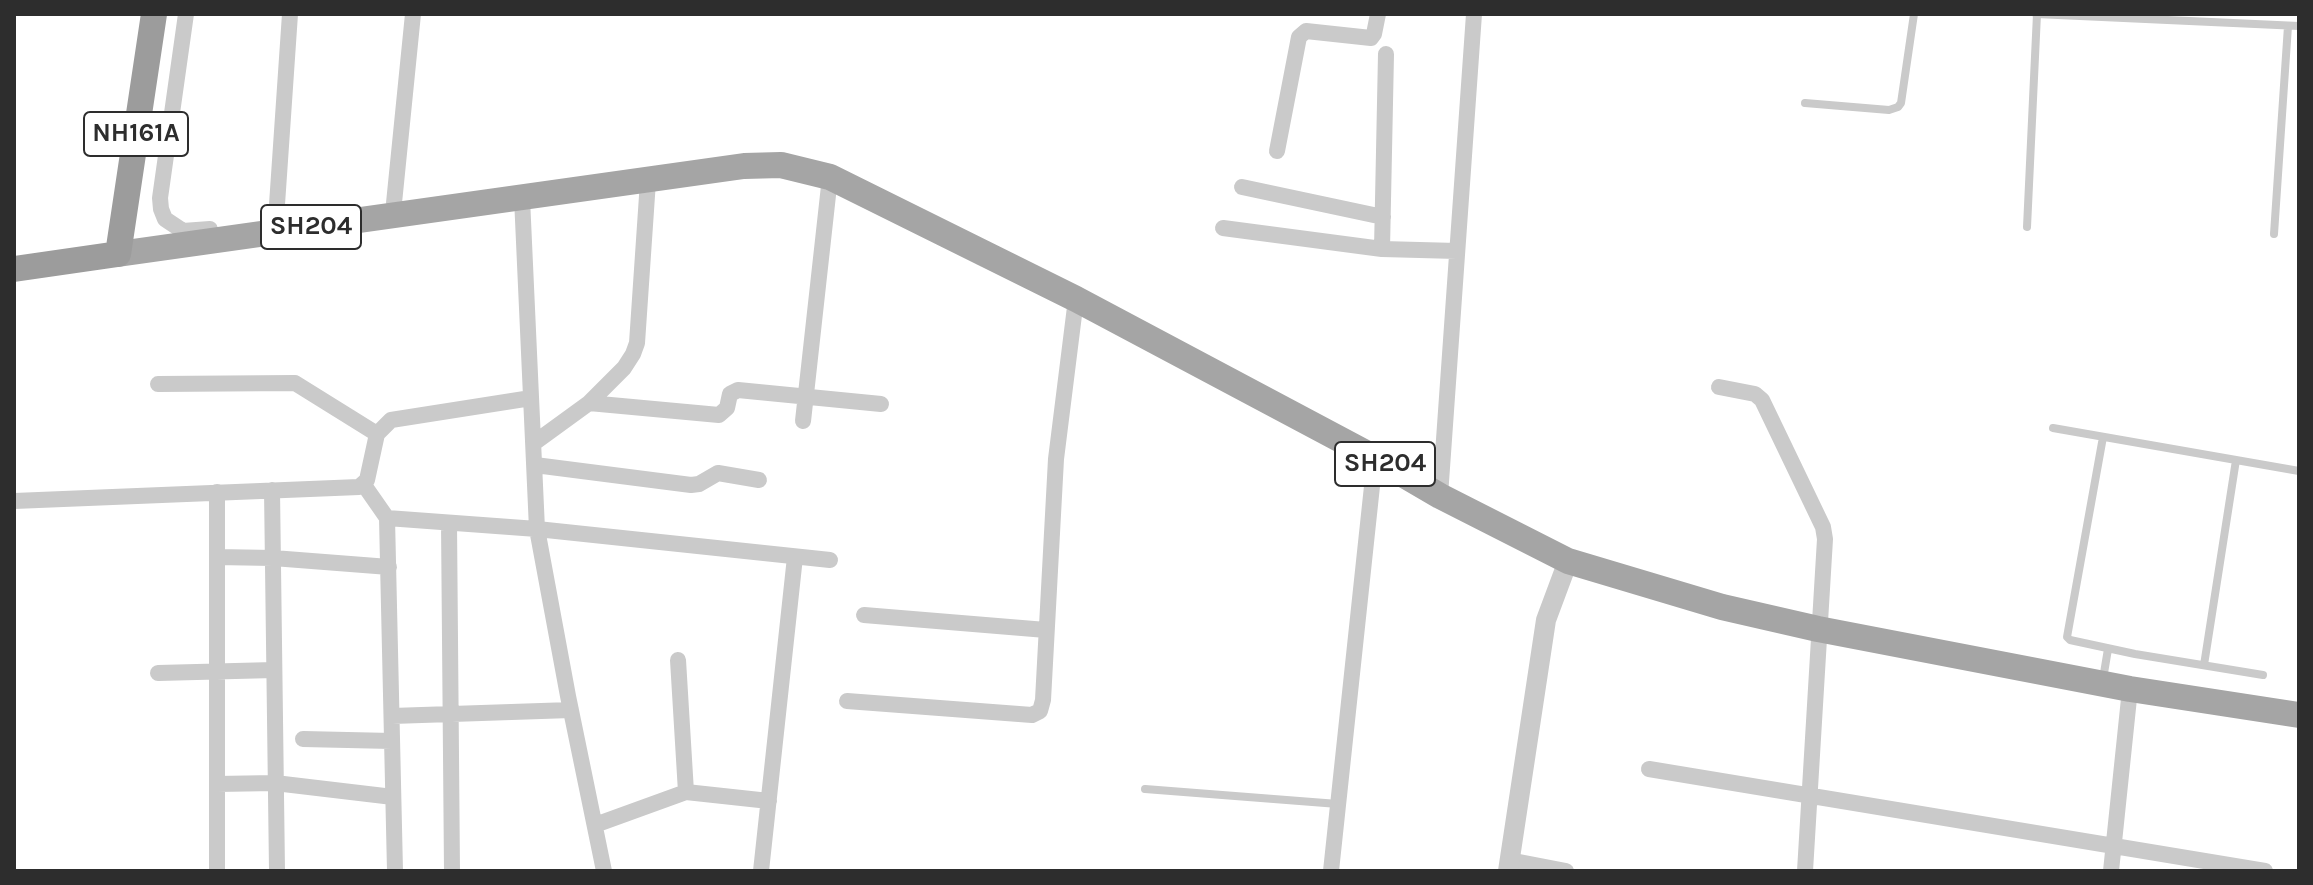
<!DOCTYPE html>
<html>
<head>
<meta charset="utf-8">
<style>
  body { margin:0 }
  #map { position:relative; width:2313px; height:885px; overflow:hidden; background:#fff; font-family:Karla,sans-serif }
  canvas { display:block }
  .frame { position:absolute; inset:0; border:16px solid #2d2d2d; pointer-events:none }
</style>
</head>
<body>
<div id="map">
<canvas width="2313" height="885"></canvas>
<div class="frame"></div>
</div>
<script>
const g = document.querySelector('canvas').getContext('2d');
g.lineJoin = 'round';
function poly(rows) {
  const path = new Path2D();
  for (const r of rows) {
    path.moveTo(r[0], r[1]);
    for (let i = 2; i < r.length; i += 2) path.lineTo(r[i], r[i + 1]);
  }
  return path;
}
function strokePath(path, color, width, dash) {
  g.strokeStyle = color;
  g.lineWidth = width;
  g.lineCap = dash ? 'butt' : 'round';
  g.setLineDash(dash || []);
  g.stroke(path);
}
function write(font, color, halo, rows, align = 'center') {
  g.font = font + ' Karla,sans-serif';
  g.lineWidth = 8;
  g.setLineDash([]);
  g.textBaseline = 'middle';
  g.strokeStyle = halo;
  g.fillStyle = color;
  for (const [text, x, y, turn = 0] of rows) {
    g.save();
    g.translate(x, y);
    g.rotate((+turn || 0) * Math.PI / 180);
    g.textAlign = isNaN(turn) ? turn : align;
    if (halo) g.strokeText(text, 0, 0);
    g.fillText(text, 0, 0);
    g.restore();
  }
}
strokePath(poly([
  [2036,14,2299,26],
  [1805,103,1889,110,1898,107,1901,103,1914,14],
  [2027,227,2037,14],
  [2274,234,2288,26],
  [2053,428,2299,471],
  [2103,437,2067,637,2070,640,2135,654,2263,675],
  [2204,665,2236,460],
  [2103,679,2108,649],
  [1145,789,1338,804]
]), '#cacaca', 8);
strokePath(poly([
  [186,14,160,198,161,209,165,219,183,231,210,229],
  [1277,151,1299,37,1306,31,1371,38,1374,34,1378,14],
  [1242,187,1383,217],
  [518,194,522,198,537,529,568,696,604,871],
  [394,203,413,14],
  [276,219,290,14],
  [1223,228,1382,249,1457,251],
  [1382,249,1386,54],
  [158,384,295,383,377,434],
  [1719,387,1755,394,1762,400,1823,527,1825,539,1805,871],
  [589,403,719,415,727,408,730,394,738,390,881,404],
  [803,421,830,177],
  [534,443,589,403,624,368,633,354,637,343,648,181],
  [535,465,691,485,699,484,718,473,759,480],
  [364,485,387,518],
  [272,490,277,871],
  [217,492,217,871],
  [1440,496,1474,14],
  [14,501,359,487,367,480,377,434,391,420,531,398],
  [449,523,452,871],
  [217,557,273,558,389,567],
  [864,615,1046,630],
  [678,660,686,792],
  [158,673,274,670],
  [847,701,1032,715,1040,711,1043,700,1056,459,1076,299],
  [392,716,571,710],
  [303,739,392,741],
  [1649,769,2265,871],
  [217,784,275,783,393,797],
  [595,825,686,792,769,801],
  [1509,860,1566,871],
  [395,871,387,518,537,529,830,560],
  [761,871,795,557],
  [1331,871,1375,458],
  [2111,871,2130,689]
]), '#cacaca', 16);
strokePath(poly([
  [1508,871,1546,620,1568,561]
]), '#cacaca', 20);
strokePath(poly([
  [118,254,744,166,781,165,830,177,1076,299,1375,458,1440,496,1568,561,1722,607,1818,629,2130,689,2299,715]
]), '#a5a5a5', 26);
strokePath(poly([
  [14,269,118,254,154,14]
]), '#9c9c9c', 26);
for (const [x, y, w] of [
  [136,134,104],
  [311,227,100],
  [1385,464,100]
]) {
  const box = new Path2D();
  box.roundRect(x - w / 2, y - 22, w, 44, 6);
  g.fillStyle = '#fff';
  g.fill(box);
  strokePath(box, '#2d2d2d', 2);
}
write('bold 26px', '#2d2d2d', null, [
  ["NH161A",136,134],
  ["SH204",311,227],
  ["SH204",1385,464]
]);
</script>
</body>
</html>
